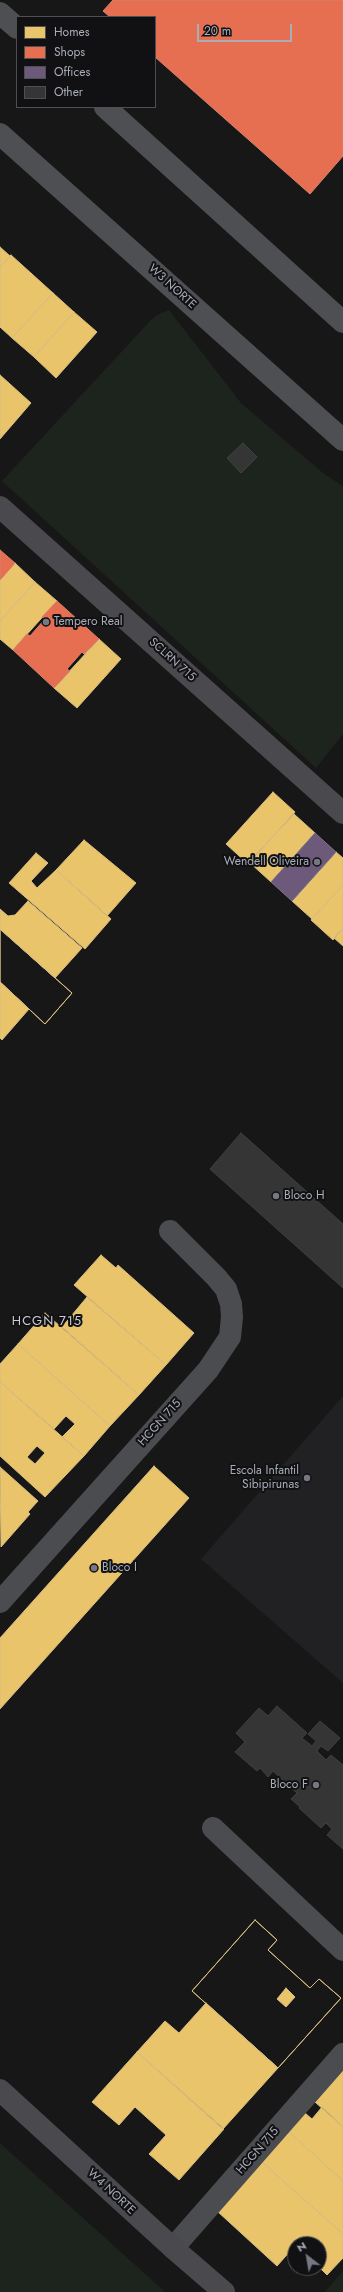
<!DOCTYPE html>
<html>
<head>
<meta charset="utf-8">
<style>
  body { margin:0 }
  #map { position:relative; width:343px; height:2292px; overflow:hidden; background:#171717; font-family:Jost,sans-serif }
  canvas { display:block }
  .legend { position:absolute; left:16px; top:16px; width:140px; height:92px; box-sizing:border-box; background:#111113; border:1px solid #4d4f55; margin:0; padding:5px 7px; list-style:none; font-size:12px; color:#a8adb8 }
  .legend li { display:flex; align-items:center; gap:8px; height:20px }
  .legend b { width:20px; border:1px solid #4d4f55 }
  .north { position:absolute; left:287px; top:2236px; width:40px; height:40px; box-sizing:border-box; background:#111113; border:1px solid #4d4f55; border-radius:50%; rotate:329deg; font-size:11px; font-weight:700; line-height:16px; text-align:center; color:#a8adb8 }
  .north::after { content:''; display:block; margin:auto; width:14px; height:18px; background:#757880; clip-path:polygon(50% 0,100% 100%,50% 72%,0 100%) }
  .scale { position:absolute; left:197px; top:24px; width:95px; height:18px; box-sizing:border-box; border:2px solid #a8adb8; border-top:0; padding-left:5px; font-size:12px; line-height:14px; white-space:nowrap; color:#a8adb8; -webkit-text-stroke:3px #111113; paint-order:stroke }
</style>
</head>
<body>
<div id="map">
<canvas width="343" height="2292"></canvas>
<ul class="legend">
<li><b style="height:11px;background:#e9c46a"></b>Homes</li>
<li><b style="height:11px;background:#e76f51"></b>Shops</li>
<li><b style="height:11px;background:#6d597a"></b>Offices</li>
<li><b style="height:11px;background:#353536"></b>Other</li>
</ul>
<div class="north">N</div>
<div class="scale">20 m</div>
</div>
<script>
const g = document.querySelector('canvas').getContext('2d');
g.lineJoin = 'round';
function paint(path, color) {
  g.fillStyle = color;
  g.fill(path, 'evenodd');
}
function poly(rows) {
  const path = new Path2D();
  for (const r of rows) {
    path.moveTo(r[0], r[1]);
    for (let i = 2; i < r.length; i += 2) path.lineTo(r[i], r[i + 1]);
  }
  return path;
}
function strokePath(path, color, width, dash) {
  g.strokeStyle = color;
  g.lineWidth = width;
  g.lineCap = dash ? 'butt' : 'round';
  g.setLineDash(dash || []);
  g.stroke(path);
}
function write(font, color, halo, rows, align = 'center') {
  g.font = font + ' Jost,sans-serif';
  g.lineWidth = 4;
  g.setLineDash([]);
  g.textBaseline = 'middle';
  g.strokeStyle = halo;
  g.fillStyle = color;
  for (const [text, x, y, turn = 0] of rows) {
    g.save();
    g.translate(x, y);
    g.rotate((+turn || 0) * Math.PI / 180);
    g.textAlign = isNaN(turn) ? turn : align;
    if (halo) g.strokeText(text, 0, 0);
    g.fillText(text, 0, 0);
    g.restore();
  }
}
paint(poly([
  [343,1396,343,1683,201,1559]
]), '#212123');
paint(poly([
  [169,310,241,403,323,473,343,486,343,734,316,768,2,481,149,322,157,315],
  [0,2143,165,2292,0,2292],
  [343,2271,343,2292,325,2292]
]), '#1d241e');
const homes = poly([
  [0,247,10,256,0,267,0,247],
  [11,255,53,293,12,338,0,327,0,267,11,255],
  [53,293,74,312,34,357,12,338,53,293],
  [74,312,97,332,56,378,34,357,74,312],
  [0,375,31,403,0,439,0,375],
  [15,563,35,582,0,621,0,580,15,563],
  [35,582,57,601,13,650,0,639,0,621,35,582],
  [99,639,121,659,77,708,54,688,99,639],
  [273,792,295,812,248,864,226,844,273,792],
  [294,814,315,833,271,882,249,862,294,814],
  [84,840,136,883,107,916,56,870,84,840],
  [336,852,343,858,343,885,312,919,292,901,336,852],
  [36,853,48,863,31,881,37,888,56,870,111,919,85,949,9,883,36,853],
  [343,885,343,928,333,940,311,920,343,885],
  [28,901,82,948,55,978,0,929,0,909,8,916,15,915,28,901],
  [343,928,343,946,334,938,343,928],
  [0,929,72,993,45,1024,0,982,0,929],
  [0,929,72,993,45,1024,0,982,0,929],
  [0,982,29,1009,2,1040,0,1038,0,982],
  [101,1255,116,1268,118,1265,194,1333,166,1365,74,1285,101,1255],
  [87,1297,166,1365,139,1395,62,1327,87,1297],
  [45,1313,139,1395,110,1426,18,1344,45,1313],
  [18,1344,110,1426,84,1456,62,1437,75,1424,66,1416,54,1429,0,1382,0,1364,18,1344],
  [0,1382,84,1456,45,1497,0,1456,0,1382],
  [37,1446,45,1453,35,1464,27,1457,37,1446],
  [154,1466,189,1498,0,1709,0,1638,154,1466],
  [0,1467,38,1501,28,1512,30,1514,1,1547,0,1467],
  [255,1920,277,1940,268,1950,310,1988,319,1979,341,1998,278,2068,192,1991,255,1920],
  [286,1988,295,1997,286,2007,277,1999,286,1988],
  [255,1920,277,1940,268,1950,310,1988,319,1979,341,1998,278,2068,192,1991,255,1920],
  [206,2003,278,2068,223,2129,137,2052,165,2021,179,2033,206,2003],
  [137,2052,224,2129,179,2180,149,2154,166,2135,135,2107,119,2125,92,2102,137,2052],
  [342,2071,343,2072,343,2127,315,2102,342,2071],
  [322,2107,343,2127,343,2181,288,2131,305,2113,312,2119,322,2107],
  [288,2131,343,2181,343,2234,262,2162,288,2131],
  [262,2162,343,2234,343,2258,327,2275,319,2267,319,2244,295,2244,295,2250,293,2248,277,2266,217,2211,262,2162]
]);
paint(homes, '#e9c46a');
strokePath(homes, '#d6bd81', 1);
const shops = poly([
  [113,0,343,0,343,156,310,194,155,57,155,17,110,17,103,11,113,0],
  [0,550,15,563,0,580,0,550],
  [57,601,99,639,84,654,82,652,67,669,70,671,54,688,13,650,27,634,30,636,45,619,42,617,57,601]
]);
paint(shops, '#e76f51');
strokePath(shops, '#d48270', 1);
const offices = poly([
  [315,833,336,852,292,901,271,882,315,833]
]);
paint(offices, '#6d597a');
strokePath(offices, '#7f728d', 1);
const building = poly([
  [243,443,257,457,241,473,227,458,243,443],
  [241,1133,343,1224,343,1288,210,1169,241,1133],
  [277,1706,307,1733,302,1738,312,1746,316,1741,308,1734,320,1721,340,1738,328,1751,321,1746,317,1751,326,1760,331,1755,343,1765,343,1849,327,1835,332,1829,326,1823,321,1828,299,1808,300,1807,291,1799,297,1793,273,1771,268,1777,260,1768,257,1771,235,1752,245,1742,236,1733,259,1708,268,1716,277,1706]
]);
paint(building, '#353536');
strokePath(building, '#3f4043', 1);
strokePath(poly([
  [0,1602,208,1370,230,1337,232,1317,231,1304,226,1289,216,1277,170,1231],
  [213,1828,343,1950],
  [173,2248,343,2054]
]), '#4b4c50', 22);
strokePath(poly([
  [0,507,343,813],
  [0,2090,173,2248,224,2292]
]), '#4a4a4e', 22);
strokePath(poly([
  [0,13,17,28],
  [105,107,343,322],
  [0,134,343,440]
]), '#4d4f52', 22);
for (const [x, y, r, color] of [
  [46,622,4,"#757880"],
  [317,862,4,"#757880"],
  [276,1196,4,"#757880"],
  [307,1478,4,"#757880"],
  [94,1568,4,"#757880"],
  [316,1785,4,"#757880"]
]) {
  const dot = new Path2D();
  dot.arc(x, y, r, 0, 2 * Math.PI);
  g.fillStyle = color;
  g.fill(dot);
  strokePath(dot, '#111113', 1.5);
}
write('12px', '#a8adb8', '#111113', [
  ["W3 NORTE",172,287,42],
  ["SCLRN 715",172,660,42],
  ["HCGN 715",160,1423,-48],
  ["HCGN 715",258,2151,-49],
  ["W4 NORTE",111,2192,43]
]);
write('12px', '#a8adb8', '#111113', [
  ["Tempero Real",54,622],
  ["Wendell Oliveira",309,862,"right"],
  ["Bloco H",284,1196],
  ["Escola Infantil",299,1471,"right"],
  ["Sibipirunas",299,1485,"right"],
  ["Bloco I",102,1568],
  ["Bloco F",308,1785,"right"]
], 'left');
g.letterSpacing = '1px';
write('13px', '#c9ccd4', '#111113', [
  ["HCGN 715",47,1322]
]);
g.letterSpacing = '0px';
</script>
</body>
</html>
